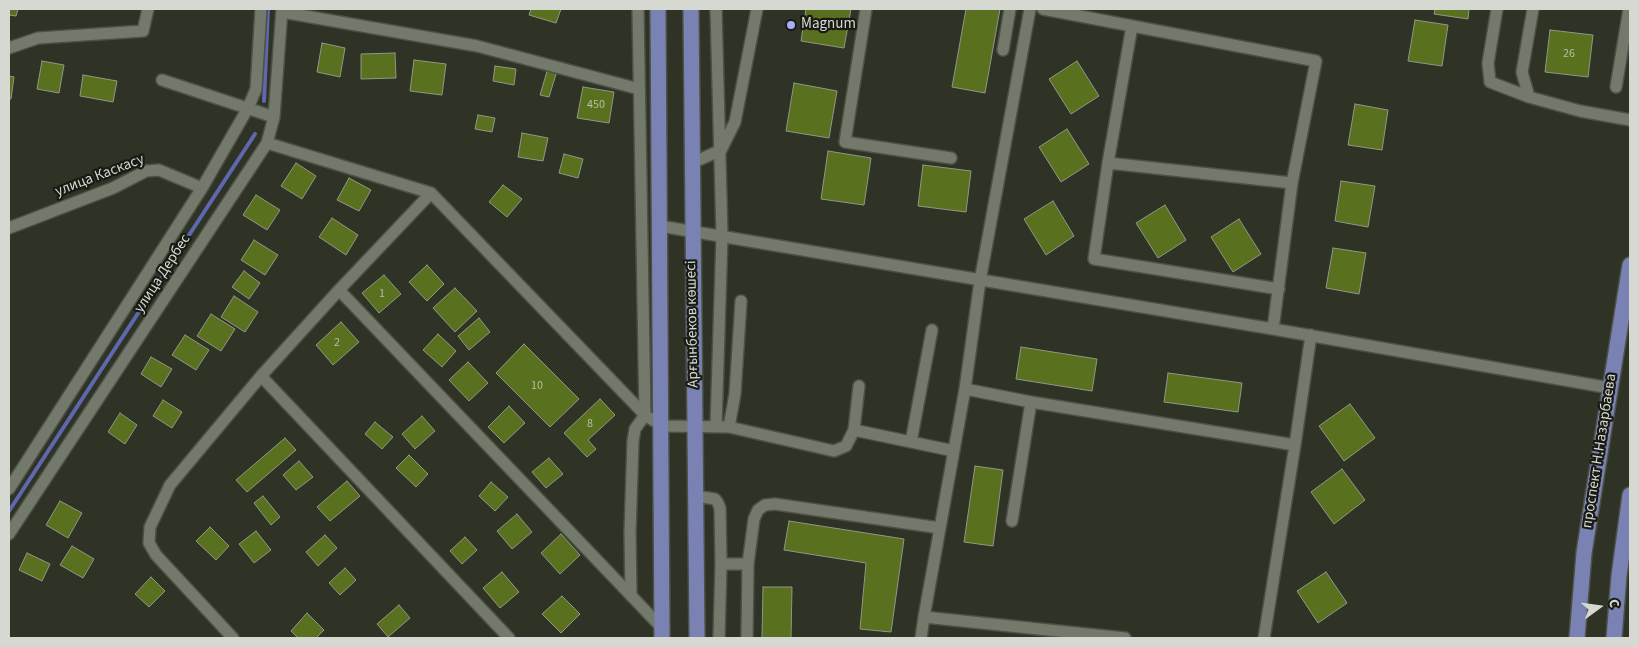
<!DOCTYPE html>
<html>
<head>
<meta charset="utf-8">
<style>
  body { margin:0 }
  #map { position:relative; width:1639px; height:647px; overflow:hidden; background:#2e3326; font-family:"Source Sans 3",sans-serif }
  canvas { display:block }
  .frame { position:absolute; inset:0; border:10px solid #d6d9d1; pointer-events:none }
  .north { position:absolute; left:1574px; top:582px; width:50px; height:50px; -webkit-text-stroke:4px #181a14; paint-order:stroke; rotate:76deg; font-size:14px; font-weight:700; line-height:20px; text-align:center; color:#d6d9d1 }
  .north::after { content:''; display:block; margin:auto; width:18px; height:22px; background:#d6d9d1; clip-path:polygon(50% 0,100% 100%,50% 72%,0 100%) }
</style>
</head>
<body>
<div id="map">
<canvas width="1639" height="647"></canvas>
<div class="frame"></div>
<div class="north">С</div>
</div>
<script>
const g = document.querySelector('canvas').getContext('2d');
g.lineJoin = 'round';
function poly(rows) {
  const path = new Path2D();
  for (const r of rows) {
    path.moveTo(r[0], r[1]);
    for (let i = 2; i < r.length; i += 2) path.lineTo(r[i], r[i + 1]);
  }
  return path;
}
function strokePath(path, color, width, dash) {
  g.strokeStyle = color;
  g.lineWidth = width;
  g.lineCap = dash ? 'butt' : 'round';
  g.setLineDash(dash || []);
  g.stroke(path);
}
function paint(path, color) {
  g.fillStyle = color;
  g.fill(path, 'evenodd');
}
function write(font, color, halo, rows, align = 'center') {
  g.font = font + ' "Source Sans 3",sans-serif';
  g.lineWidth = 4.5;
  g.setLineDash([]);
  g.textBaseline = 'middle';
  g.strokeStyle = halo;
  g.fillStyle = color;
  for (const [text, x, y, turn = 0] of rows) {
    g.save();
    g.translate(x, y);
    g.rotate((+turn || 0) * Math.PI / 180);
    g.textAlign = isNaN(turn) ? turn : align;
    if (halo) g.strokeText(text, 0, 0);
    g.fillText(text, 0, 0);
    g.restore();
  }
}
strokePath(poly([
  [264,101,268,9],
  [9,511,255,134]
]), '#5f67ae', 4);
const building = poly([
  [9,9,18,9,16,16,9,15,9,9],
  [531,9,561,9,556,23,529,15,531,9],
  [806,9,851,9,844,48,801,41,806,9],
  [966,9,1000,9,985,93,952,87,966,9],
  [1435,9,1469,9,1468,19,1434,14,1435,9],
  [1415,20,1448,25,1442,66,1408,61,1415,20],
  [1550,30,1593,35,1588,77,1545,72,1550,30],
  [322,43,345,48,340,77,317,72,322,43],
  [395,53,396,78,361,79,361,54,395,53],
  [414,60,446,64,442,95,410,91,414,60],
  [42,61,64,65,59,93,37,89,42,61],
  [1077,61,1099,96,1071,114,1049,79,1077,61],
  [495,66,516,69,514,85,493,81,495,66],
  [548,68,557,71,549,97,540,95,548,68],
  [83,75,117,81,113,102,80,96,83,75],
  [9,76,14,77,11,99,9,99,9,76],
  [794,83,837,91,829,138,786,131,794,83],
  [583,87,614,92,609,123,577,118,583,87],
  [1355,104,1388,110,1382,150,1348,145,1355,104],
  [478,115,495,118,492,132,475,129,478,115],
  [1067,129,1089,164,1061,182,1039,147,1067,129],
  [522,133,548,138,543,161,518,157,522,133],
  [828,151,871,158,864,205,821,199,828,151],
  [564,154,583,159,578,178,559,173,564,154],
  [296,163,316,176,302,199,281,186,296,163],
  [923,165,971,171,966,212,918,206,923,165],
  [349,178,371,190,359,211,337,200,349,178],
  [1341,181,1375,186,1368,227,1335,221,1341,181],
  [503,185,522,199,507,217,489,202,503,185],
  [256,195,280,210,267,230,243,215,256,195],
  [1053,201,1074,236,1046,255,1024,219,1053,201],
  [1165,205,1186,240,1158,258,1136,223,1165,205],
  [332,218,358,235,346,255,319,237,332,218],
  [1239,219,1261,254,1233,272,1211,237,1239,219],
  [254,240,278,255,265,275,241,260,254,240],
  [1333,248,1366,253,1359,294,1326,288,1333,248],
  [427,265,444,284,427,301,409,282,427,265],
  [244,271,260,283,249,299,232,287,244,271],
  [384,275,401,294,379,313,362,293,384,275],
  [455,288,477,311,455,332,433,308,455,288],
  [234,296,258,312,245,332,221,317,234,296],
  [211,314,235,329,221,351,197,336,211,314],
  [479,318,490,332,469,350,458,336,479,318],
  [341,322,359,342,333,365,316,345,341,322],
  [438,334,456,351,442,367,423,350,438,334],
  [185,335,209,350,196,370,172,355,185,335],
  [524,344,579,399,550,427,496,373,524,344],
  [1021,347,1097,359,1092,391,1016,379,1021,347],
  [151,357,172,369,161,387,141,374,151,357],
  [468,362,488,383,469,401,449,380,468,362],
  [1168,373,1242,383,1238,412,1164,402,1168,373],
  [600,399,615,415,588,440,596,449,587,457,564,433,600,399],
  [163,400,182,412,172,428,153,416,163,400],
  [1350,404,1375,438,1344,461,1319,426,1350,404],
  [509,406,525,423,504,443,488,427,509,406],
  [120,413,137,425,125,444,108,432,120,413],
  [422,416,435,431,415,449,402,434,422,416],
  [375,422,393,437,382,449,365,434,375,422],
  [285,438,296,450,247,492,236,480,285,438],
  [409,455,428,474,416,487,396,468,409,455],
  [549,458,563,474,546,488,532,472,549,458],
  [299,461,313,477,296,490,283,475,299,461],
  [975,466,1003,470,993,546,964,542,975,466],
  [1342,469,1365,500,1334,524,1311,492,1342,469],
  [347,481,360,496,330,521,317,507,347,481],
  [491,482,508,497,495,511,479,496,491,482],
  [263,496,280,517,271,525,254,503,263,496],
  [60,501,82,513,68,538,46,525,60,501],
  [517,514,532,532,512,549,497,531,517,514],
  [789,521,904,539,891,632,860,629,866,563,784,550,789,521],
  [210,527,229,546,216,560,196,541,210,527],
  [256,531,271,550,254,563,239,544,256,531],
  [561,534,580,555,560,574,541,553,561,534],
  [325,535,337,548,318,566,306,552,325,535],
  [465,537,477,550,462,564,450,551,465,537],
  [72,546,94,559,83,578,60,565,72,546],
  [27,553,50,564,42,581,19,570,27,553],
  [345,568,356,580,340,595,329,583,345,568],
  [502,572,519,592,500,608,483,588,502,572],
  [1326,572,1347,603,1318,623,1297,591,1326,572],
  [151,577,165,591,149,607,135,594,151,577],
  [763,587,792,587,791,638,762,638,763,587],
  [562,596,580,614,561,633,542,614,562,596],
  [399,605,410,618,388,637,377,624,399,605],
  [307,613,324,630,316,638,298,638,291,631,307,613]
]);
paint(building, '#59701e');
strokePath(building, '#929788', 1);
const minor = poly([
  [866,9,845,142,951,158],
  [1043,9,1316,61,1292,183,1273,329],
  [1497,9,1488,63,1490,82,1529,97],
  [1533,9,1522,72,1529,97,1580,111,1630,120],
  [282,12,477,46,639,89],
  [1132,26,1108,163,1094,259,1279,289],
  [9,48,38,38,143,31,148,9],
  [1003,50,1010,9],
  [162,80,274,117],
  [1616,87,1629,9],
  [267,143,431,193,645,415,662,426,729,427,834,451,846,446,854,430,954,451],
  [692,163,721,150,735,122,757,9],
  [1108,163,1292,183],
  [660,226,1273,329,1610,388],
  [9,228,113,188,146,171,159,170,202,188],
  [339,290,662,628],
  [261,376,509,638],
  [965,389,980,281,1030,9],
  [716,426,722,236,716,9],
  [729,427,735,394,741,301],
  [854,430,859,386],
  [911,442,932,330],
  [1295,445,1311,335],
  [9,489,202,188,248,108,256,89,261,9],
  [695,496,715,499,718,503,720,508,721,564,748,564,754,519,758,510,765,505,775,504,940,528],
  [1012,521,1031,402],
  [9,534,267,143,274,117,282,9],
  [631,596,630,533,633,441,635,429,645,415,638,9],
  [233,638,156,555,149,543,150,527,170,485,261,376,339,290,431,193],
  [719,638,721,564],
  [747,638,748,564],
  [921,638,924,617],
  [1125,638,924,617,965,389,1031,402,1295,445,1264,638]
]);
const major = poly([
  [658,9,662,638],
  [691,9,697,638],
  [1577,638,1584,553,1630,265],
  [1614,638,1619,576,1630,495]
]);
strokePath(minor, '#4c5045', 14);
strokePath(major, '#4c5045', 18);
strokePath(minor, '#747a6b', 11);
strokePath(major, '#7a82b4', 15);
for (const [x, y, r, color] of [
  [791,25,5,"#a6b1fc"]
]) {
  const dot = new Path2D();
  dot.arc(x, y, r, 0, 2 * Math.PI);
  g.fillStyle = color;
  g.fill(dot);
  strokePath(dot, '#181a14', 2);
}
write('12px', '#b7bfa4', null, [
  ["26",1569,54],
  ["450",596,105],
  ["1",382,294],
  ["2",337,343],
  ["10",537,386],
  ["8",590,424]
]);
write('15px', '#d6d9d1', '#181a14', [
  ["Magnum",801,25]
], 'left');
write('15px', '#d6d9d1', '#181a14', [
  ["улица Каскасу",100,176,-21],
  ["улица Дербес",163,274,-57],
  ["Арғынбеков көшесі",693,324,-91],
  ["проспект Н.Назарбаева",1600,451,-81]
]);
</script>
</body>
</html>
